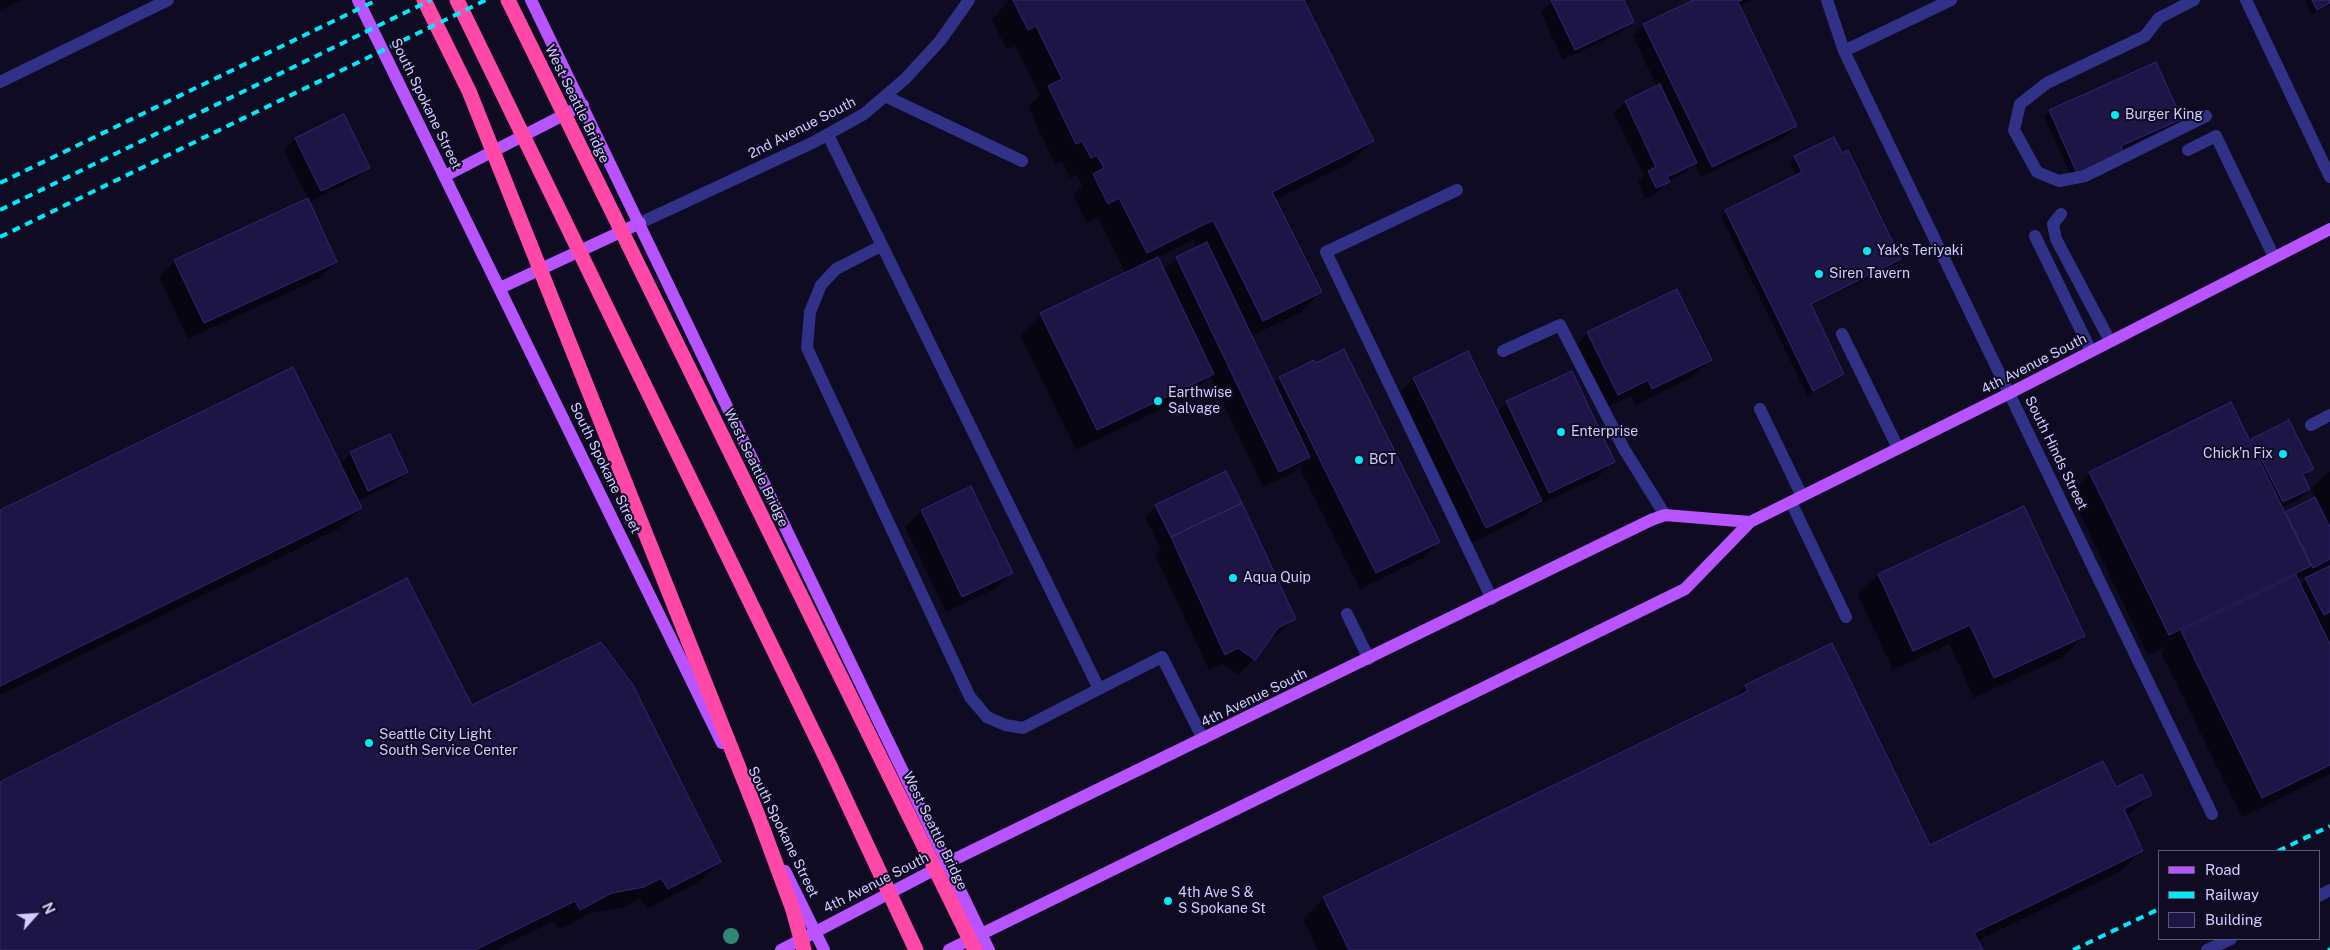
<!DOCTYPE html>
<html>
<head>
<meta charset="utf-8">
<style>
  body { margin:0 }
  #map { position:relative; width:2330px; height:950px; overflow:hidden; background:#0e0b23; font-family:"Public Sans",sans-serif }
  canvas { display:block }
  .legend { position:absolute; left:2158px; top:850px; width:162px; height:90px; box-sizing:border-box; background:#0e0b23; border:1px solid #5c597b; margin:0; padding:6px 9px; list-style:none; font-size:15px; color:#d1cdff }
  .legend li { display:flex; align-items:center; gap:10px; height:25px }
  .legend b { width:25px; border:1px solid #5c597b }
  .north { position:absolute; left:10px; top:890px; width:50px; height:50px; -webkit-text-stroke:4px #0e0b23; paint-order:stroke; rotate:64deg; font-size:14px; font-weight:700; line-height:20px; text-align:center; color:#d1cdff }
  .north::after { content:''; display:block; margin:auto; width:18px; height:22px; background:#d1cdff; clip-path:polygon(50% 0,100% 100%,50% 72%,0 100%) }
</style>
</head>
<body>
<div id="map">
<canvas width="2330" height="950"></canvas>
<ul class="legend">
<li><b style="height:6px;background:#b854ff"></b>Road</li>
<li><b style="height:6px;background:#00eaf8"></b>Railway</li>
<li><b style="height:14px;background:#1d1546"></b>Building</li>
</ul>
<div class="north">N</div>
</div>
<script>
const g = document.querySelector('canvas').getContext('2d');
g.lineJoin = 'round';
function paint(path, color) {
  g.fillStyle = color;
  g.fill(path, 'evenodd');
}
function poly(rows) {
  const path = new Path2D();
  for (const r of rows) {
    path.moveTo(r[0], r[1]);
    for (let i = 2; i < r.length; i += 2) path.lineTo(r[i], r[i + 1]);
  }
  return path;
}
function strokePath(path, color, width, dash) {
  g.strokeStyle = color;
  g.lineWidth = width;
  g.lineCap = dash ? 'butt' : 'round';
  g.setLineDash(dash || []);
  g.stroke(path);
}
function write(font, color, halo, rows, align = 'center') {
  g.font = font + ' "Public Sans",sans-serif';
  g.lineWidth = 4;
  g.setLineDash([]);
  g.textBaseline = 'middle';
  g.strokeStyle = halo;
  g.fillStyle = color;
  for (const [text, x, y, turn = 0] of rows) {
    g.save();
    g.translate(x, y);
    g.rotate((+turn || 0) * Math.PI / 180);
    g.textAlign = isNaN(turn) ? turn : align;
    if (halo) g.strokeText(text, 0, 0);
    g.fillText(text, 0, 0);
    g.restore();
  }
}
paint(poly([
  [0,0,22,0,0,10],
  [1009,0,1303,0,1372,141,1352,162,1275,200,1320,292,1300,313,1251,336,1274,384,1279,378,1314,361,1439,541,1423,558,1360,589,1299,467,1293,473,1263,487,1210,376,1192,394,1076,450,1020,335,1041,314,1126,274,1098,218,1087,223,1073,196,1082,186,1077,175,1070,178,1062,161,1055,164,1028,107,1040,95,1015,46,1007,50,992,20],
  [1193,240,1197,248,1177,258,1163,271,1157,258],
  [1554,0,1622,0,1632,21,1621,32,1563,60,1541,12],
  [1696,0,1752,0,1739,6,1796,126,1785,137,1701,177,1694,164,1684,173,1668,181,1657,193,1645,199,1638,183,1644,176,1614,113,1625,102,1657,87,1633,36,1644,25],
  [2305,0,2330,0,2330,5,2311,14],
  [2050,111,2181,119,2175,124,2120,149,2072,178,2044,116],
  [295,139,368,167,357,178,309,202,336,262,320,278,188,339,159,277,175,261,308,199,284,150],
  [1795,157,1900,259,1894,265,1810,306,1843,374,1837,379,1807,395,1721,217,1726,211,1796,177,1790,162],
  [1588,333,1710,360,1694,376,1636,405,1632,396,1601,410,1572,350],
  [1413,379,1497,413,1507,402,1613,461,1597,478,1534,507,1524,517,1470,544,1397,395],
  [2252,440,2312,469,2303,478,2309,488,2298,500,2281,508,2284,514,2315,498,2311,489,2330,471,2330,564,2302,578,2300,575,2297,579,2300,585,2306,579,2330,567,2330,774,2242,817,2161,653,2167,647,2148,655,2070,493,2090,473,2249,443],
  [351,453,406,472,395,483,357,501,361,508,340,528,0,695,0,512,340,465],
  [1156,506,1294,618,1278,634,1268,640,1254,659,1238,675,1222,664,1209,670,1155,555,1161,550,1145,517],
  [2024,508,2083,636,2063,657,1974,698,1949,644,1893,670,1858,595,1878,575],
  [921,511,1011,572,995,589,946,612,905,527],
  [1746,686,1929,847,2115,789,2151,795,2126,817,2142,850,2121,871,1977,941,1981,950,1318,950,1303,919,1324,898,1732,700],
  [472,707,720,862,699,882,647,909,640,898,622,908,590,913,559,930,554,921,495,950,0,950,0,783]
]), '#0007');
const building = poly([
  [1013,0,1304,0,1374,141,1272,192,1322,292,1263,321,1213,220,1147,253,1119,198,1108,204,1093,174,1104,168,1097,155,1091,158,1082,141,1076,144,1048,86,1062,79,1036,26,1028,30,1013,0],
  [1551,0,1624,0,1634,22,1575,50,1551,0],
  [1693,0,1742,0,1738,2,1797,126,1712,167,1643,24,1693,0],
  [2312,0,2330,0,2330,3,2317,10,2312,0],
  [2156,62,2182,119,2121,146,2123,152,2077,173,2049,110,2156,62],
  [1660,84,1697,163,1667,177,1670,182,1656,188,1648,171,1656,167,1625,101,1660,84],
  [344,114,370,168,321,191,295,138,344,114],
  [1834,137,1842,153,1848,150,1901,259,1811,304,1844,374,1813,391,1725,210,1802,172,1794,156,1834,137],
  [308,198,337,262,204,323,174,260,308,198],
  [1207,242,1310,457,1279,472,1176,257,1207,242],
  [1158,257,1214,374,1097,430,1040,313,1158,257],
  [1677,289,1712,360,1652,389,1648,380,1618,395,1587,332,1677,289],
  [1344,349,1440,542,1376,573,1279,377,1314,360,1316,363,1344,349],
  [1468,351,1542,501,1486,528,1413,378,1468,351],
  [293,367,362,508,0,686,0,510,293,367],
  [1572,371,1615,462,1549,493,1506,401,1572,371],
  [2231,402,2311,566,2169,635,2089,472,2231,402],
  [2289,420,2314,469,2303,474,2310,489,2283,502,2251,439,2289,420],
  [390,434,408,472,368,491,350,452,390,434],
  [1226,471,1242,503,1171,537,1155,505,1226,471],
  [971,486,1013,573,962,597,921,510,971,486],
  [2315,497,2330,527,2330,559,2313,568,2285,512,2315,497],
  [1242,503,1296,619,1278,628,1255,660,1238,648,1225,655,1171,537,1242,503],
  [2024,506,2085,636,1994,678,1970,625,1913,651,1878,574,2024,506],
  [2330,566,2330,612,2324,615,2305,578,2330,566],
  [2296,575,2330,644,2330,765,2262,798,2181,631,2296,575],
  [407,578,472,705,601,642,633,685,721,862,668,889,661,878,644,887,612,893,580,910,575,901,475,950,0,950,0,782,407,578],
  [1832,643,1930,845,2103,761,2116,787,2142,774,2152,795,2124,809,2143,851,1974,933,1983,950,1349,950,1323,897,1748,691,1745,685,1832,643]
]);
paint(building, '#1d1546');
strokePath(building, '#312574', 1);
strokePath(poly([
  [1827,0,1844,51,2212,814],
  [2194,0,2159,18,2145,36,2047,83,2020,104,2014,130,2037,172,2059,181,2085,176,2206,116],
  [2246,0,2330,177],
  [1844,51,1951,0],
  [0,82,168,0],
  [885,96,1022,161],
  [828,135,1099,689,1023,728,1005,725,987,717,970,697,807,348,810,312,821,285,836,269,881,246],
  [2188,150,2216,136,2274,257],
  [1457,190,1326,252,1492,599],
  [2061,214,2053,224,2056,239,2110,341],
  [640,223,814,142,864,114,905,79,940,41,969,0],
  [2035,236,2091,351],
  [1842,334,1898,448],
  [1503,351,1560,325,1624,449,1665,515],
  [1760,409,1802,496],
  [2311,425,2330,415],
  [1791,502,1846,617],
  [1347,614,1369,659],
  [1099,689,1162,657,1203,739],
  [2319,896,2330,890],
  [2207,950,2231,939]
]), '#313287', 12);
strokePath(poly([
  [358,0,722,743],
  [531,0,989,950],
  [445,176,583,105],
  [500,288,640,223],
  [785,871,824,950],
  [781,950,947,863,1651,520,1665,515,1750,522],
  [949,950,1685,589,1750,522,2010,393,2330,229]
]), '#b854ff', 12);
strokePath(poly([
  [424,0,469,91,759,818,793,910,804,950],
  [457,0,829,764,916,950],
  [508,0,975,950]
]), '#ff48a8', 15);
strokePath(poly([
  [0,183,377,0],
  [0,210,431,0],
  [0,237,486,0],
  [2278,851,2330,826],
  [2073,950,2159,909],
  [2328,950,2330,949]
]), '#00eaf8', 4, [8, 6]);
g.fillStyle = '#318678';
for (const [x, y] of [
  [731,936]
]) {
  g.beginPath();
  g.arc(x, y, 8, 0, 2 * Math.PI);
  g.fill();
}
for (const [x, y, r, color] of [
  [2115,115,5,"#00eaf8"],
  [1867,251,5,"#00eaf8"],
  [1819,274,5,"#00eaf8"],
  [1158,401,5,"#00eaf8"],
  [1561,432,5,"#00eaf8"],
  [2283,454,5,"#00eaf8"],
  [1359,460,5,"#00eaf8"],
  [1233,578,5,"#00eaf8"],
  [369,743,5,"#00eaf8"],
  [1168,901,5,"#00eaf8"]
]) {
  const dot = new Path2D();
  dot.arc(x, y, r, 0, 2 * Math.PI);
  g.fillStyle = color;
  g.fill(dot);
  strokePath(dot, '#0e0b23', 2);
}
write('14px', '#d1cdff', '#0e0b23', [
  ["South Spokane Street",426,104,64],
  ["West Seattle Bridge",577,104,64],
  ["2nd Avenue South",802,128,-27],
  ["4th Avenue South",2034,364,-27],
  ["South Hinds Street",2056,453,64],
  ["South Spokane Street",605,468,64],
  ["West Seattle Bridge",756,468,64],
  ["4th Avenue South",1254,698,-26],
  ["West Seattle Bridge",935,831,64],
  ["South Spokane Street",783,832,64],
  ["4th Avenue South",876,883,-27]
]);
write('14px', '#d1cdff', '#0e0b23', [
  ["Burger King",2125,115],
  ["Yak's Teriyaki",1877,251],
  ["Siren Tavern",1829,274],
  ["Earthwise",1168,393],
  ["Salvage",1168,409],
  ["Enterprise",1571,432],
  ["Chick'n Fix",2273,454,"right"],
  ["BCT",1369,460],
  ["Aqua Quip",1243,578],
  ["Seattle City Light",379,735],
  ["South Service Center",379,751],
  ["4th Ave S &",1178,893],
  ["S Spokane St",1178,909]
], 'left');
</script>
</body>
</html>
